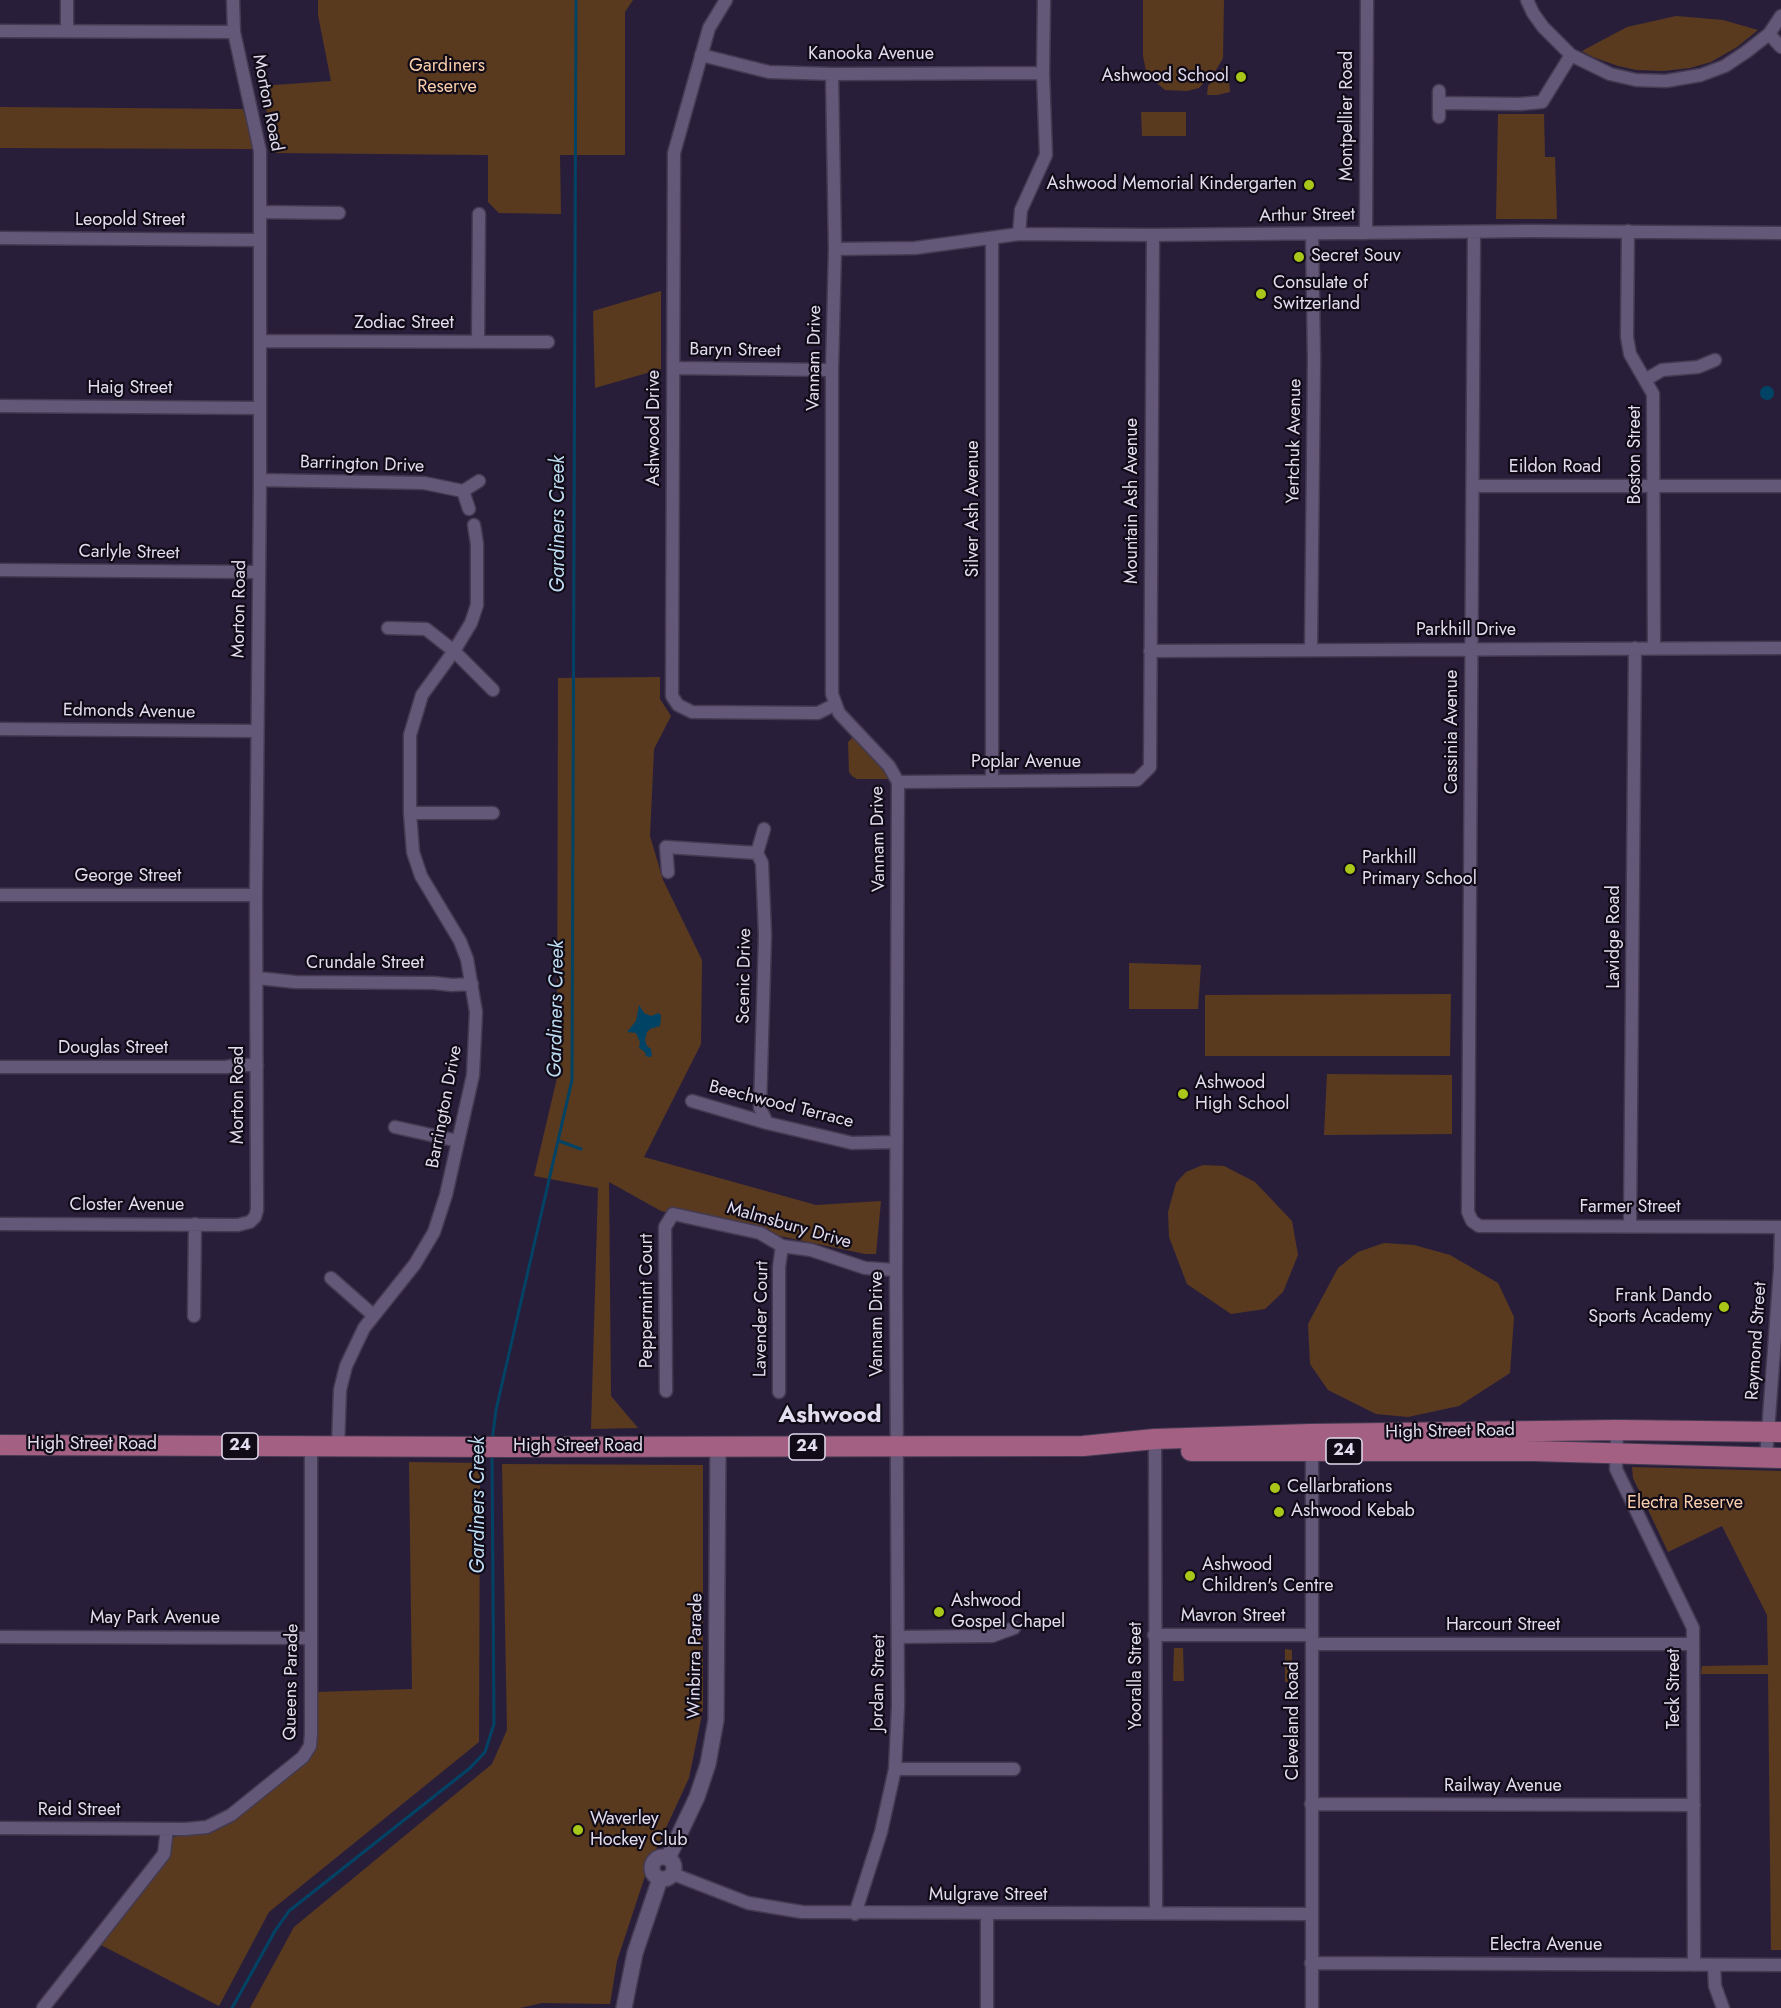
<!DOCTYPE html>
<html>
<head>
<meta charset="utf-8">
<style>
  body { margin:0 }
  canvas { display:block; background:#291e3a }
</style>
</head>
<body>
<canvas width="1781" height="2008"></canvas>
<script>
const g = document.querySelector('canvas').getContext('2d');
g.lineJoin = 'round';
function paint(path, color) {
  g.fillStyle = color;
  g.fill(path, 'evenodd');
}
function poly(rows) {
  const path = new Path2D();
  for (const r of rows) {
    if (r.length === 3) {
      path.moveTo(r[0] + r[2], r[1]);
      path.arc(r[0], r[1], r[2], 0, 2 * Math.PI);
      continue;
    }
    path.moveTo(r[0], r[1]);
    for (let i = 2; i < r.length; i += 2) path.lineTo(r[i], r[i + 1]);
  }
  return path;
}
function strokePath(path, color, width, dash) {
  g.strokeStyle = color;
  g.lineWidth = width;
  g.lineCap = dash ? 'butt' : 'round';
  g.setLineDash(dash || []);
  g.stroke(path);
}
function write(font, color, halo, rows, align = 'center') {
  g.font = font + ' Jost,sans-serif';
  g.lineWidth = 4.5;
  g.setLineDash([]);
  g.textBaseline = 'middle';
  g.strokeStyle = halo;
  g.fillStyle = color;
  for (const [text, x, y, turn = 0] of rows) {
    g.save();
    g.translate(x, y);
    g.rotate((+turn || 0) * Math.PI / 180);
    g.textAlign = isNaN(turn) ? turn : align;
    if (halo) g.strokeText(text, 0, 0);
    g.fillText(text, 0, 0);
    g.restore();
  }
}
paint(poly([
  [318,0,633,0,625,12,625,155,560,155,561,214,499,213,488,202,488,155,276,153,261,86,331,81,318,15],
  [1143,0,1224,0,1223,58,1216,70,1199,88,1187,91,1165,90,1150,77,1146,71,1143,56],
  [1676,16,1723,20,1758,30,1737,47,1711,62,1690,68,1663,71,1637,70,1618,66,1593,57,1582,51,1627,27],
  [1223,68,1228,68,1230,92,1217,95,1207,95,1208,86],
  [0,107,243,109,254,149,0,148],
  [1141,112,1186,112,1186,136,1142,136],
  [1498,114,1544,114,1545,157,1555,157,1557,219,1496,219],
  [661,291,661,369,595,388,593,311],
  [660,677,660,699,671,716,654,749,650,836,663,880,702,960,701,1044,644,1157,816,1205,881,1201,876,1254,865,1254,661,1211,609,1182,611,1396,638,1428,591,1429,598,1188,534,1176,557,1078,558,678],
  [853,737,885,768,889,779,857,779,852,776,849,772,848,742],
  [1129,963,1201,965,1198,1009,1129,1009],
  [1451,994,1450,1056,1205,1056,1205,995],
  [1327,1074,1452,1075,1452,1134,1324,1135],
  [1203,1165,1224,1166,1255,1182,1292,1221,1298,1255,1283,1292,1265,1309,1231,1314,1187,1284,1169,1237,1168,1212,1176,1183,1186,1172],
  [1384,1243,1414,1245,1450,1255,1498,1283,1514,1317,1510,1373,1459,1406,1408,1417,1376,1414,1328,1390,1310,1364,1308,1324,1338,1268,1358,1252],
  [409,1462,480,1463,479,1742,269,1912,219,2006,99,1944,172,1838,180,1835,207,1833,229,1823,309,1759,315,1746,317,1692,412,1689],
  [502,1464,703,1465,703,1709,689,1778,648,1867,617,1961,610,2004,542,2003,520,2008,250,2008,294,1927,492,1764,507,1730],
  [1632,1467,1781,1471,1781,1950,1771,1950,1768,1674,1701,1674,1702,1666,1768,1665,1767,1615,1722,1526,1668,1552,1633,1478],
  [1174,1648,1183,1648,1184,1681,1173,1681],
  [1285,1649,1292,1650,1292,1678,1295,1682,1285,1682]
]), '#593a1f');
paint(poly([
  [1767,393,7],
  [639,1005,644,1013,651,1016,658,1013,661,1015,660,1026,650,1029,647,1032,645,1040,647,1046,651,1049,652,1056,649,1057,646,1056,645,1052,639,1048,640,1042,636,1033,627,1032,636,1021]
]), '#004365');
strokePath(poly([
  [559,1141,581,1149],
  [492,1441,496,1410,572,1080,576,0],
  [232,2008,275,1931,289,1911,470,1768,485,1752,494,1724,492,1454]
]), '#004365', 3);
const minor = poly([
  [726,0,709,28,674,153,672,696,678,705,692,712,818,713,834,705],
  [1527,0,1533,13,1543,27,1571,55,1610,74,1636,80,1666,81,1701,75,1725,66,1746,52,1769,34,1781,16],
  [0,31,234,32],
  [67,31,67,0],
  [1769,34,1781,47],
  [701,55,769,72,832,74,1043,73],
  [832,74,835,249,832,370,832,694,839,713,889,766,898,782,896,1270,898,1706,895,1769,881,1832,855,1914],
  [1439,91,1439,117],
  [1439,103,1520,104,1542,102,1571,55],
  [260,212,339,213],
  [1628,231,1627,337,1630,354,1653,394,1654,648],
  [1366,233,1367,0],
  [1474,233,1468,1212,1472,1221,1479,1226,1781,1227],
  [1019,234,1021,210,1046,155,1043,73,1044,0],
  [0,238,260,240],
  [835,249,915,248,1019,234,1153,235,1530,231,1781,233],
  [260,341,548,342],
  [478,342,479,214],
  [674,368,832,370],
  [1645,380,1662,370,1698,367,1715,360],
  [0,406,260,408],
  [260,480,424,483,463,491,479,481],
  [1474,486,1781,486],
  [463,491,469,509],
  [0,570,258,572],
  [388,628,426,629,454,651,493,690],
  [1311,649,1314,359,1312,234],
  [1150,651,1781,648],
  [0,729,257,731],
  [992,781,992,238],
  [898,782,1137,780,1150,767,1153,235],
  [410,813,493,813],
  [764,829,757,853,762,863,765,935,760,1108,767,1123],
  [668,872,666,847,757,853],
  [0,895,256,895],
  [258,978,295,982,434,983,452,985,472,984],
  [0,1067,226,1067,237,1065,257,1065],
  [692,1101,767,1123,852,1143,896,1142],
  [395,1127,458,1141],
  [0,1224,238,1225,250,1222,255,1217,257,1210,256,895,260,480,260,151,234,32,233,0],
  [1630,1226,1635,648],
  [331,1278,373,1315],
  [194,1316,195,1224],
  [666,1391,665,1227,673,1214,760,1233,782,1246,811,1250,865,1268,896,1270],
  [779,1392,779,1267,782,1246],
  [1617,1430,1616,1469,1693,1628,1694,1965],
  [1155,1439,1156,1913],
  [338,1446,340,1390,346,1366,364,1328,415,1264,434,1232,446,1195,473,1075,476,1012,467,959,460,941,421,876,413,852,410,813,410,735,422,695,454,651,471,623,477,605,477,544,474,525],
  [1766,1458,1780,1269,1781,1227],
  [1154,1635,1312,1635],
  [0,1637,311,1638],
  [898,1637,992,1636,1014,1628],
  [1312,1644,1693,1644],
  [895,1769,1014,1769],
  [1311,1804,1694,1805],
  [0,1828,186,1829,207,1827,231,1815,303,1757,310,1746,311,1733,311,1446],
  [673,1874,748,1903,802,1912,1310,1914],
  [987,1914,987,2008],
  [1311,1963,1781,1965],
  [1714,1965,1715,1986,1723,2008],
  [43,2008,164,1854,167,1829],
  [1312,2008,1312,1444]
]);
const tertiary = poly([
  [663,1868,11],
  [668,1858,697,1797,708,1764,716,1720,718,1447],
  [624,2008,635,1953,660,1879]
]);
const primary = poly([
  [0,1445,506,1447,1083,1446,1155,1439,1311,1434,1617,1430,1781,1432],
  [1191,1451,1533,1451,1781,1458]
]);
strokePath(minor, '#443a51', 15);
strokePath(tertiary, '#443a51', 18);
strokePath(primary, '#443a51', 22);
strokePath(minor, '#635878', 12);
strokePath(tertiary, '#635878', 15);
strokePath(primary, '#a46083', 20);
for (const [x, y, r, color] of [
  [1241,77,6,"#a9c719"],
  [1309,185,6,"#a9c719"],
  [1299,257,6,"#a9c719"],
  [1261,294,6,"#a9c719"],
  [1350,869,6,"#a9c719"],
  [1183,1094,6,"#a9c719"],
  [1724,1307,6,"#a9c719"],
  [1275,1488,6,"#a9c719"],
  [1279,1512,6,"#a9c719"],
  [1190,1576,6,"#a9c719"],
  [939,1612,6,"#a9c719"],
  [578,1830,6,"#a9c719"]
]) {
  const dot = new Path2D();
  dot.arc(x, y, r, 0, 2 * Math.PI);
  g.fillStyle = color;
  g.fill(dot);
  strokePath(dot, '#100b17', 2);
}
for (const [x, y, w] of [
  [240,1446,36],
  [807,1447,36],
  [1344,1451,36]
]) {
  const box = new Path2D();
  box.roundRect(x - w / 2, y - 13, w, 26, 4.5);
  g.fillStyle = '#100b17';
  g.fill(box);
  strokePath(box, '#e1dcee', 1.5);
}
write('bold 16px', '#e1dcee', null, [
  ["24",240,1446],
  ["24",807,1447],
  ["24",1344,1451]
]);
write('18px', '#e1dcee', '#100b17', [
  ["Kanooka Avenue",871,55],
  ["Morton Road",267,103,79],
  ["Montpellier Road",1348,116,-90],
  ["Arthur Street",1307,216,-1],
  ["Leopold Street",130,221],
  ["Zodiac Street",404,324],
  ["Baryn Street",735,351,1],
  ["Vannam Drive",815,358,-89],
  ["Haig Street",130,389],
  ["Ashwood Drive",655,428,-90],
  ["Yertchuk Avenue",1295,441,-89],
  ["Boston Street",1636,455,-90],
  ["Barrington Drive",362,465,2],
  ["Eildon Road",1555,468],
  ["Mountain Ash Avenue",1133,501,-90],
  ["Silver Ash Avenue",974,509,-90],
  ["Carlyle Street",129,553,1],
  ["Morton Road",240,609,-89],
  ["Parkhill Drive",1466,631],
  ["Edmonds Avenue",129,712,1],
  ["Cassinia Avenue",1453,732,-90],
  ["Poplar Avenue",1026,763],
  ["Vannam Drive",879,839,-91],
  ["George Street",128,877],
  ["Lavidge Road",1615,937,-90],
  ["Crundale Street",365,964],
  ["Scenic Drive",745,976,-89],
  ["Douglas Street",113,1049],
  ["Morton Road",239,1095,-90],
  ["Beechwood Terrace",781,1105,14],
  ["Barrington Drive",445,1107,-79],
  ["Closter Avenue",127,1206],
  ["Farmer Street",1630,1208],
  ["Malmsbury Drive",789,1226,16],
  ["Peppermint Court",648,1301,-90],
  ["Lavender Court",762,1319,-89],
  ["Vannam Drive",878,1324,-90],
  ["Raymond Street",1757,1341,-86],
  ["High Street Road",1450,1432,-1],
  ["High Street Road",92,1445],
  ["High Street Road",578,1447],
  ["Mavron Street",1233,1617],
  ["May Park Avenue",155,1619],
  ["Harcourt Street",1503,1626],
  ["Winbirra Parade",696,1656,-89],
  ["Yooralla Street",1137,1676,-90],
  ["Queens Parade",292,1682,-89],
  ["Jordan Street",879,1683,-89],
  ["Teck Street",1675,1689,-90],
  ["Cleveland Road",1294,1721,-90],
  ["Railway Avenue",1503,1787],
  ["Reid Street",79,1811],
  ["Mulgrave Street",988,1896],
  ["Electra Avenue",1546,1946]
]);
write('18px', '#faceab', '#100b17', [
  ["Gardiners",447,67],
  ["Reserve",447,88],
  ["Electra Reserve",1685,1504]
]);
write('18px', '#e1dcee', '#100b17', [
  ["Ashwood School",1229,77,"right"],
  ["Ashwood Memorial Kindergarten",1297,185,"right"],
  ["Secret Souv",1311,257],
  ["Consulate of",1273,284],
  ["Switzerland",1273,305],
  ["Parkhill",1362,859],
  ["Primary School",1362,880],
  ["Ashwood",1195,1084],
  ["High School",1195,1105],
  ["Frank Dando",1712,1297,"right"],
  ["Sports Academy",1712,1318,"right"],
  ["Cellarbrations",1287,1488],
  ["Ashwood Kebab",1291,1512],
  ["Ashwood",1202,1566],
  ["Children's Centre",1202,1587],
  ["Ashwood",951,1602],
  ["Gospel Chapel",951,1623],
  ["Waverley",590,1820],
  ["Hockey Club",590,1841]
], 'left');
write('italic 20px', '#beddf3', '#100b17', [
  ["Gardiners Creek",559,524,-90],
  ["Gardiners Creek",557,1009,-89],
  ["Gardiners Creek",479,1505,-90]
]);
write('bold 24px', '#e1dcee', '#100b17', [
  ["Ashwood",830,1416]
]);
</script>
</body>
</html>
